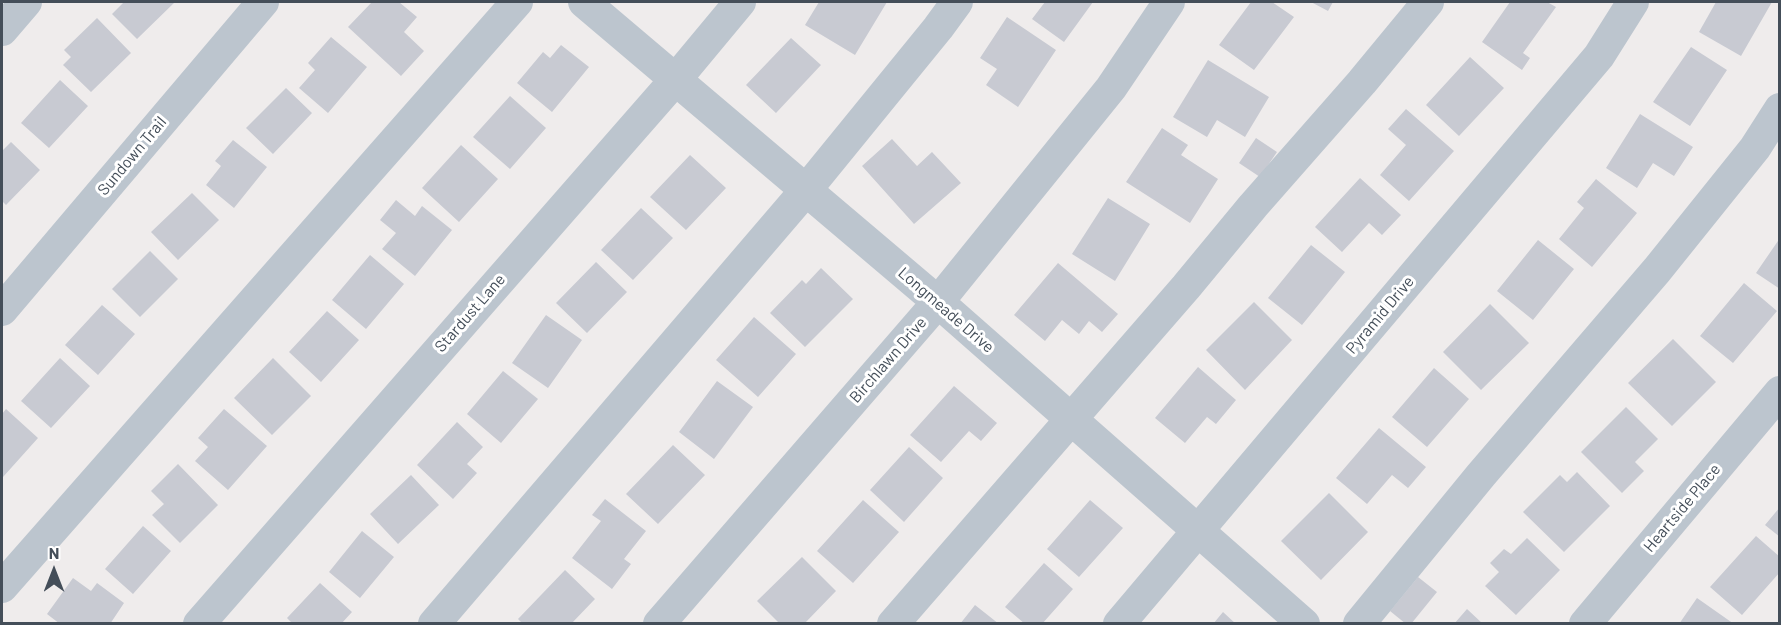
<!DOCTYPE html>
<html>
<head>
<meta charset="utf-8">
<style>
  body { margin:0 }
  #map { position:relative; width:1781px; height:625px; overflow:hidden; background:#efecec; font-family:Barlow,sans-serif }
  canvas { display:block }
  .frame { position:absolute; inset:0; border:3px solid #444e59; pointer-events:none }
  .north { position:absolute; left:24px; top:541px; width:60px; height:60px; -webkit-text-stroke:4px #fff; paint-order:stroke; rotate:0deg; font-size:16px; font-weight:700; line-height:24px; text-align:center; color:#444e59 }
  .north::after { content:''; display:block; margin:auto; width:21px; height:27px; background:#444e59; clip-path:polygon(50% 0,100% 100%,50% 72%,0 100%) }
</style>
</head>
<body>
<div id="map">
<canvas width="1781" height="625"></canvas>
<div class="frame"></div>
<div class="north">N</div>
</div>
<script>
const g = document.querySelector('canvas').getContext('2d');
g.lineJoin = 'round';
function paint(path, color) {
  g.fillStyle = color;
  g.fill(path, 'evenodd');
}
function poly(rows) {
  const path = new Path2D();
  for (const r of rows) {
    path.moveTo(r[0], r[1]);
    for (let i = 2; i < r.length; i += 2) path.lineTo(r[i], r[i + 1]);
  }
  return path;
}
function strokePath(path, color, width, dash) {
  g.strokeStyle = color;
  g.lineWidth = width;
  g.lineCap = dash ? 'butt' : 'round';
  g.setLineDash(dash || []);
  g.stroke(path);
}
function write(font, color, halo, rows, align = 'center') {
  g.font = font + ' Barlow,sans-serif';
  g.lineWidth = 6;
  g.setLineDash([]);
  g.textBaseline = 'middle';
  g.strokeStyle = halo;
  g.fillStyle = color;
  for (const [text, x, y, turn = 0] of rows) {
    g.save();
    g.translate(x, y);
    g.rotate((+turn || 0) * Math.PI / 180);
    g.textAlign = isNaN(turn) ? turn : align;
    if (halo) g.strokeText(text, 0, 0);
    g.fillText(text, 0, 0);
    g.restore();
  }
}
paint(poly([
  [124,2,175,2,137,39,112,14],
  [372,2,399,2,417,17,404,32,424,51,401,76,348,27],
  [819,2,887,2,855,55,805,25],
  [1045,2,1093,2,1064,42,1032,19],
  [1251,2,1272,2,1294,17,1254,70,1219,45],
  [1311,2,1333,2,1328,11],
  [1510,2,1547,2,1556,7,1523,53,1530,58,1522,70,1482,42],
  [1716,2,1772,2,1741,56,1699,32],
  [1007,17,1056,50,1018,107,986,85,997,69,980,58],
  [97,18,131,53,91,92,63,65,71,57,64,50],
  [331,37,367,67,328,113,299,88,315,70,308,63],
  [791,38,821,65,776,113,746,85],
  [561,45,589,67,552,112,517,83,543,52,550,58],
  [1691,47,1727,70,1690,126,1653,102],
  [1470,57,1504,88,1459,136,1426,105],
  [1208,60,1269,97,1245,137,1217,120,1207,137,1173,117],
  [60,80,88,106,49,148,21,123],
  [286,88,312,113,273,154,246,128],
  [510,96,546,128,510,169,473,137],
  [1406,109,1454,151,1409,201,1380,175,1406,145,1388,129],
  [1640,114,1693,147,1674,176,1653,163,1637,188,1606,168],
  [1162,128,1188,145,1181,155,1218,179,1190,223,1126,182],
  [1256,138,1277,152,1260,177,1239,163],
  [892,139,917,166,932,152,961,183,914,224,862,166],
  [233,140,267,167,234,208,206,185,221,166,215,161],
  [11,142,40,170,6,205,2,201,2,151],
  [461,145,498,179,459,222,422,188],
  [690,155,726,188,686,230,650,197],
  [1360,178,1401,215,1382,235,1369,223,1342,252,1315,227],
  [1596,179,1637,213,1592,267,1559,239,1584,208,1577,202],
  [192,193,219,220,178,260,151,232],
  [1108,198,1150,224,1115,281,1072,254],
  [396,200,415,216,422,206,452,230,415,276,382,249,396,233,380,220],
  [641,208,673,238,633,280,601,250],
  [1780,238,1780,289,1756,273],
  [1538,240,1574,269,1533,320,1497,291],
  [1311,245,1345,272,1302,325,1268,298],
  [150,251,178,279,140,317,112,289],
  [370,255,404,284,366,329,332,300],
  [596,262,627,292,587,333,556,303],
  [1058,263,1118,314,1102,332,1089,321,1079,334,1062,320,1045,341,1014,315],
  [821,268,853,299,805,347,770,313,802,280,806,284],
  [1744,283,1777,311,1733,363,1700,336],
  [1254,302,1292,340,1245,390,1206,350],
  [1490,304,1529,343,1481,390,1443,352],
  [102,305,135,334,98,375,65,345],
  [327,311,359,340,321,382,289,352],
  [546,315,582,340,548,388,512,363],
  [754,317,796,354,758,397,716,360],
  [1673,339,1716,382,1672,426,1628,383],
  [60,358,90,386,51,428,21,401],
  [273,358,311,396,272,435,234,398],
  [1198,367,1236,400,1216,424,1207,417,1185,443,1155,418],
  [1434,368,1469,399,1427,447,1392,417],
  [503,371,538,399,501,443,467,414],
  [717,381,753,407,714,459,679,432],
  [954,386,997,423,981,441,969,431,941,462,910,435],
  [1626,407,1658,439,1635,462,1644,471,1622,493,1581,452],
  [6,409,38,438,3,477,2,414],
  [224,409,267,446,228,490,195,461,208,447,198,438],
  [457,422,483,447,467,464,477,473,453,499,417,465],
  [1379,428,1426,467,1408,488,1392,475,1367,504,1336,478],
  [673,445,705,475,658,524,626,494],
  [909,447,943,478,904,522,870,490],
  [178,464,218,505,180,543,152,515,164,504,151,491],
  [1577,472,1610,506,1564,552,1523,512,1560,475,1567,482],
  [411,475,439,505,398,544,370,514],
  [1329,493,1368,532,1321,580,1281,541],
  [605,499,646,531,624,559,631,564,612,589,572,558,601,521,592,515],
  [863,500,899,532,853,583,817,551],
  [1090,500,1123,528,1079,577,1047,549],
  [1780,507,1780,537,1765,525],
  [143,526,171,551,133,594,105,569],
  [362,531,394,557,360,598,329,572],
  [1756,536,1780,557,1780,572,1742,615,1710,587],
  [1527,538,1560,570,1516,615,1485,586,1499,572,1490,563,1504,549,1511,554],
  [802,557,836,591,804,624,780,624,757,601],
  [1044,563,1073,589,1042,624,1025,624,1005,607],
  [565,570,595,599,571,624,523,624,518,619],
  [1418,577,1437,592,1411,624,1406,624,1390,611],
  [73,578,91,591,97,583,124,603,110,624,60,624,47,614],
  [320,583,352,612,341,624,293,624,287,618],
  [1697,598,1734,624,1679,624],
  [975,605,999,624,960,624],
  [1467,609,1483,624,1454,624],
  [1223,612,1236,624,1213,624]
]), '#c8cad2');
strokePath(poly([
  [584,2,938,302,1304,624],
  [2,30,26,2],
  [2,310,263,2],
  [2,587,517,2],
  [199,624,676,79,740,2],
  [434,624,806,190,938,28,957,2],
  [659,624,938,302,1111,88,1169,2],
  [893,624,1186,287,1253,206,1362,82,1428,2],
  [1119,624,1599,56,1633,2],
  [1359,624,1481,475,1657,270,1755,148,1780,109],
  [1585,624,1780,392]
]), '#bcc5ce', 32);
write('16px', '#444e59', '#fff', [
  ["Sundown Trail",132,156,-50],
  ["Longmeade Drive",946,310,41],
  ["Stardust Lane",470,313,-49],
  ["Pyramid Drive",1380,315,-50],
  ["Birchlawn Drive",888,360,-49],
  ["Heartside Place",1682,508,-50]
]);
</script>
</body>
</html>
